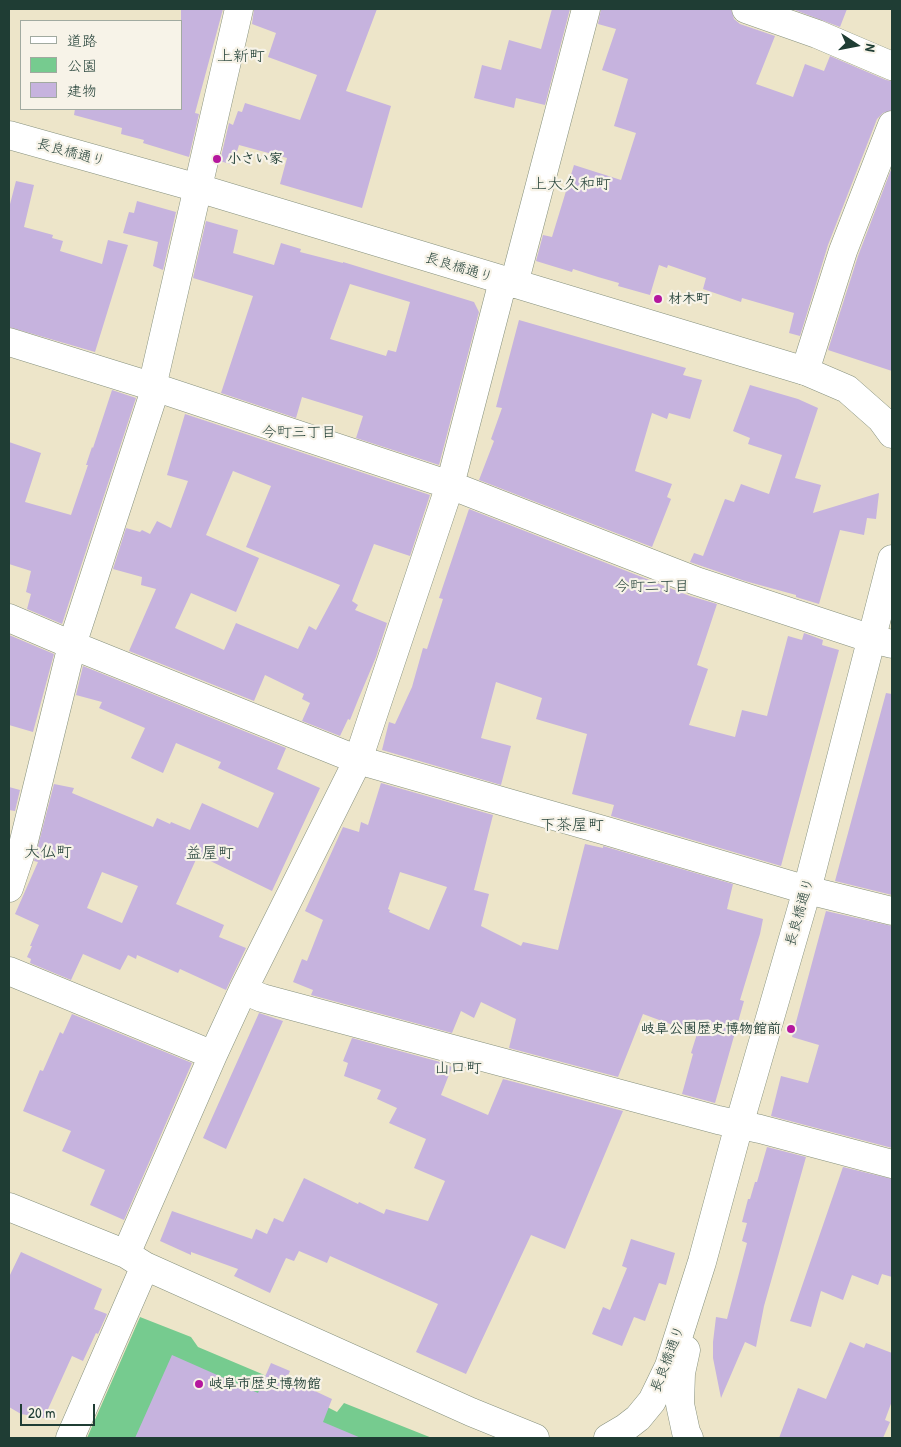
<!DOCTYPE html>
<html>
<head>
<meta charset="utf-8">
<style>
  body { margin:0 }
  #map { position:relative; width:901px; height:1447px; overflow:hidden; background:#ede5c9; font-family:"Patrick Hand","Klee One",sans-serif }
  canvas { display:block }
  .frame { position:absolute; inset:0; border:10px solid #1f3d34; pointer-events:none }
  .legend { position:absolute; left:20px; top:20px; width:162px; height:90px; box-sizing:border-box; background:#f7f3e8; border:1px solid #a1aaa0; margin:0; padding:6px 9px; list-style:none; font-size:15px; color:#1f3d34 }
  .legend li { display:flex; align-items:center; gap:10px; height:25px }
  .legend b { width:25px; border:1px solid #a1aaa0 }
  .north { position:absolute; left:831px; top:20px; width:50px; height:50px; -webkit-text-stroke:4px #f7f3e8; paint-order:stroke; rotate:101deg; font-size:14px; font-weight:700; line-height:20px; text-align:center; color:#1f3d34 }
  .north::after { content:''; display:block; margin:auto; width:18px; height:22px; background:#1f3d34; clip-path:polygon(50% 0,100% 100%,50% 72%,0 100%) }
  .scale { position:absolute; left:20px; top:1404px; width:75px; height:22px; box-sizing:border-box; border:2px solid #1f3d34; border-top:0; padding-left:6px; font-size:15px; line-height:18px; white-space:nowrap; color:#1f3d34; -webkit-text-stroke:4px #f7f3e8; paint-order:stroke }
</style>
</head>
<body>
<div id="map">
<canvas width="901" height="1447"></canvas>
<div class="frame"></div>
<ul class="legend">
<li><b style="height:6px;background:#fff"></b>道路</li>
<li><b style="height:14px;background:#76cb8f"></b>公園</li>
<li><b style="height:14px;background:#c6b3de"></b>建物</li>
</ul>
<div class="north">N</div>
<div class="scale">20 m</div>
</div>
<script>
const g = document.querySelector('canvas').getContext('2d');
g.lineJoin = 'round';
function paint(path, color) {
  g.fillStyle = color;
  g.fill(path, 'evenodd');
}
function poly(rows) {
  const path = new Path2D();
  for (const r of rows) {
    path.moveTo(r[0], r[1]);
    for (let i = 2; i < r.length; i += 2) path.lineTo(r[i], r[i + 1]);
  }
  return path;
}
function strokePath(path, color, width, dash) {
  g.strokeStyle = color;
  g.lineWidth = width;
  g.lineCap = dash ? 'butt' : 'round';
  g.setLineDash(dash || []);
  g.stroke(path);
}
function write(font, color, halo, rows, align = 'center') {
  g.font = font + ' "Patrick Hand","Klee One",sans-serif';
  g.lineWidth = 4.5;
  g.setLineDash([]);
  g.textBaseline = 'middle';
  g.strokeStyle = halo;
  g.fillStyle = color;
  for (const [text, x, y, turn = 0] of rows) {
    g.save();
    g.translate(x, y);
    g.rotate((+turn || 0) * Math.PI / 180);
    g.textAlign = isNaN(turn) ? turn : align;
    if (halo) g.strokeText(text, 0, 0);
    g.fillText(text, 0, 0);
    g.restore();
  }
}
paint(poly([
  [140,1317,191,1337,198,1347,262,1374,337,1412,344,1403,432,1438,87,1438]
]), '#76cb8f');
paint(poly([
  [181,9,223,9,195,113,199,114,189,157,143,143,144,140,121,134,122,128,74,115,75,109,181,109],
  [254,9,377,9,346,91,391,106,362,208,280,184,287,158,239,145,233,165,220,161,229,123,233,125,238,111,242,112,245,103,300,120,317,75,268,57,276,33,252,24],
  [552,9,570,9,545,105,516,98,514,108,474,98,482,65,501,70,509,40,541,49],
  [601,9,731,9,734,19,740,24,775,36,756,84,793,97,805,64,824,71,830,56,886,80,892,81,892,110,883,113,877,119,828,245,800,336,789,333,794,313,742,298,741,302,703,289,706,278,668,265,667,268,659,265,650,295,618,286,619,283,598,277,573,269,572,272,536,261,543,235,552,237,574,165,621,180,636,133,614,126,628,79,602,70,616,29,598,24],
  [792,9,847,9,840,27],
  [892,167,892,371,828,350,858,256],
  [16,181,34,185,24,227,53,235,52,238,63,241,60,251,102,264,108,240,128,245,95,352,9,327,9,208],
  [137,201,176,212,163,270,153,266,158,242,123,233,129,212,134,213],
  [206,221,238,230,233,253,274,265,281,243,301,249,300,252,343,263,343,262,474,302,479,312,439,465,356,438,363,416,302,397,296,418,221,393,253,296,193,278],
  [350,284,410,302,396,352,388,350,386,356,330,339],
  [519,320,686,368,683,375,702,380,690,419,669,413,667,419,652,413,635,471,672,484,667,497,671,499,652,547,479,480,494,441,491,439,502,408,496,407],
  [750,385,798,399,818,408,795,478,821,485,813,513,879,493,876,519,867,518,864,535,840,530,819,604,796,597,796,595,745,581,690,562,694,553,703,556,725,499,734,502,741,484,769,494,782,455,748,444,750,438,733,431],
  [112,390,136,398,62,624,27,609,31,594,26,592,31,571,9,564,9,442,41,453,25,502,71,515,88,465,86,465,92,447,93,448],
  [185,414,430,495,410,556,374,544,352,601,358,605,355,610,387,623,376,657,358,700,350,720,348,719,340,736,302,721,310,703,302,699,304,694,265,675,254,701,129,651,156,589,141,585,142,577,113,569,126,528,140,532,142,530,150,534,157,521,171,528,188,481,167,475],
  [233,471,271,486,246,547,340,585,316,630,309,626,298,649,236,623,224,650,175,628,191,593,236,612,259,558,206,535],
  [469,509,690,596,717,604,697,665,708,669,689,725,735,737,742,710,767,716,788,636,802,640,804,633,823,640,822,645,839,650,781,866,611,816,614,805,572,794,587,734,536,719,542,698,496,682,481,738,511,746,501,785,382,750,389,722,395,724,412,687,423,648,427,649,443,599,439,598],
  [9,635,54,654,33,732,9,725],
  [83,666,286,748,277,769,320,788,272,891,198,855,176,904,224,925,219,937,246,948,226,990,180,969,178,973,137,955,136,959,128,955,120,970,83,954,71,980,30,963,31,959,27,957,32,946,30,946,39,925,15,914,38,862,34,861,54,784,74,788,72,793,153,827,157,818,170,824,171,822,190,830,202,803,258,828,274,793,218,768,221,762,176,743,163,773,131,758,145,728,99,708,102,702,76,695],
  [102,872,138,886,122,923,87,908],
  [886,693,892,694,892,895,835,881],
  [381,783,493,815,474,890,489,894,481,926,521,946,523,942,558,950,585,844,603,848,603,846,733,884,727,909,763,919,760,934,740,1000,744,1001,715,1103,682,1094,693,1054,691,1053,697,1034,643,1014,618,1077,509,1048,516,1019,481,1002,474,1018,461,1011,452,1033,311,995,313,990,293,982,302,959,307,961,323,920,305,911,343,827,359,832,361,822,368,825],
  [400,872,447,887,429,930,389,912,390,910,388,909],
  [9,787,20,790,15,811,9,810],
  [826,911,892,926,892,1148,771,1116,781,1076,808,1083,819,1045,792,1037],
  [259,1013,283,1021,226,1149,203,1138],
  [72,1014,192,1063,124,1220,90,1205,105,1170,62,1151,71,1131,23,1111,40,1070,43,1071,60,1032,63,1034],
  [352,1038,440,1062,452,1067,441,1095,488,1115,503,1079,623,1111,565,1249,531,1235,466,1374,416,1352,438,1304,330,1256,327,1263,299,1251,294,1261,286,1258,270,1293,234,1276,238,1269,191,1252,191,1255,160,1241,172,1211,252,1239,256,1229,267,1234,274,1218,283,1222,304,1178,358,1204,359,1202,384,1214,386,1209,428,1221,445,1181,414,1168,426,1139,389,1123,397,1108,377,1099,381,1090,344,1076,348,1063,343,1061],
  [767,1147,806,1157,764,1306,756,1347,745,1342,721,1398,713,1358,713,1342,716,1317,727,1319,747,1243,742,1241,747,1223,742,1222,748,1199,750,1199,755,1182,757,1182],
  [843,1167,892,1179,892,1277,882,1274,878,1285,852,1275,843,1300,821,1291,811,1327,790,1321],
  [631,1239,675,1253,666,1285,659,1283,645,1321,634,1317,622,1346,592,1334,603,1307,610,1310,627,1268,622,1266],
  [21,1252,102,1289,94,1309,107,1314,98,1334,96,1333,83,1361,72,1356,44,1418,21,1414,9,1407,9,1277],
  [850,1342,864,1348,866,1343,892,1353,892,1401,885,1420,890,1422,883,1438,779,1438,798,1388,826,1399],
  [172,1355,258,1393,271,1363,290,1371,287,1378,332,1399,323,1422,361,1438,135,1438]
]), '#c6b3de');
const minor = poly([
  [746,9,817,34,892,66],
  [514,284,586,9],
  [9,342,154,387,450,485,696,581,872,639,892,644],
  [805,371,843,251,892,125],
  [9,618,72,645,358,760,603,830,807,890,892,911],
  [9,888,22,849,72,645,152,399,155,374,239,9],
  [9,971,213,1055],
  [243,990,262,998,718,1120,760,1129,892,1164],
  [9,1207,126,1254,145,1266,471,1412,535,1438],
  [126,1254,213,1055,243,990,358,760,450,485,503,281],
  [70,1438,145,1266]
]);
const highway = poly([
  [9,135,198,188,805,371,847,389,881,419,892,434],
  [686,1350,681,1373,680,1404,686,1432,689,1438],
  [608,1438,625,1428,638,1418,652,1401,669,1366,702,1262,739,1125,807,890,892,559]
]);
strokePath(minor, '#86917e', 29);
strokePath(highway, '#86917e', 29);
strokePath(minor, '#fff', 28);
strokePath(highway, '#fff', 28);
for (const [x, y, r, color] of [
  [217,159,5,"#b5179e"],
  [658,299,5,"#b5179e"],
  [791,1029,5,"#b5179e"],
  [199,1384,5,"#b5179e"]
]) {
  const dot = new Path2D();
  dot.arc(x, y, r, 0, 2 * Math.PI);
  g.fillStyle = color;
  g.fill(dot);
  strokePath(dot, '#f7f3e8', 2);
}
write('14px', '#1f3d34', '#f7f3e8', [
  ["長良橋通り",71,153,15],
  ["長良橋通り",459,268,17],
  ["長良橋通り",800,912,-74],
  ["長良橋通り",668,1359,-69]
]);
write('bold 14px', '#1f3d34', '#f7f3e8', [
  ["小さい家",227,159],
  ["材木町",668,299],
  ["岐阜公園歴史博物館前",781,1029,"right"],
  ["岐阜市歴史博物館",209,1384]
], 'left');
write('15px', '#1f3d34', '#f7f3e8', [
  ["今町三丁目",299,433],
  ["今町二丁目",652,587]
]);
write('16px', '#1f3d34', '#f7f3e8', [
  ["上新町",241,57],
  ["上大久和町",571,185],
  ["下茶屋町",572,826],
  ["大仏町",48,853],
  ["益屋町",210,854],
  ["山口町",458,1069]
]);
</script>
</body>
</html>
